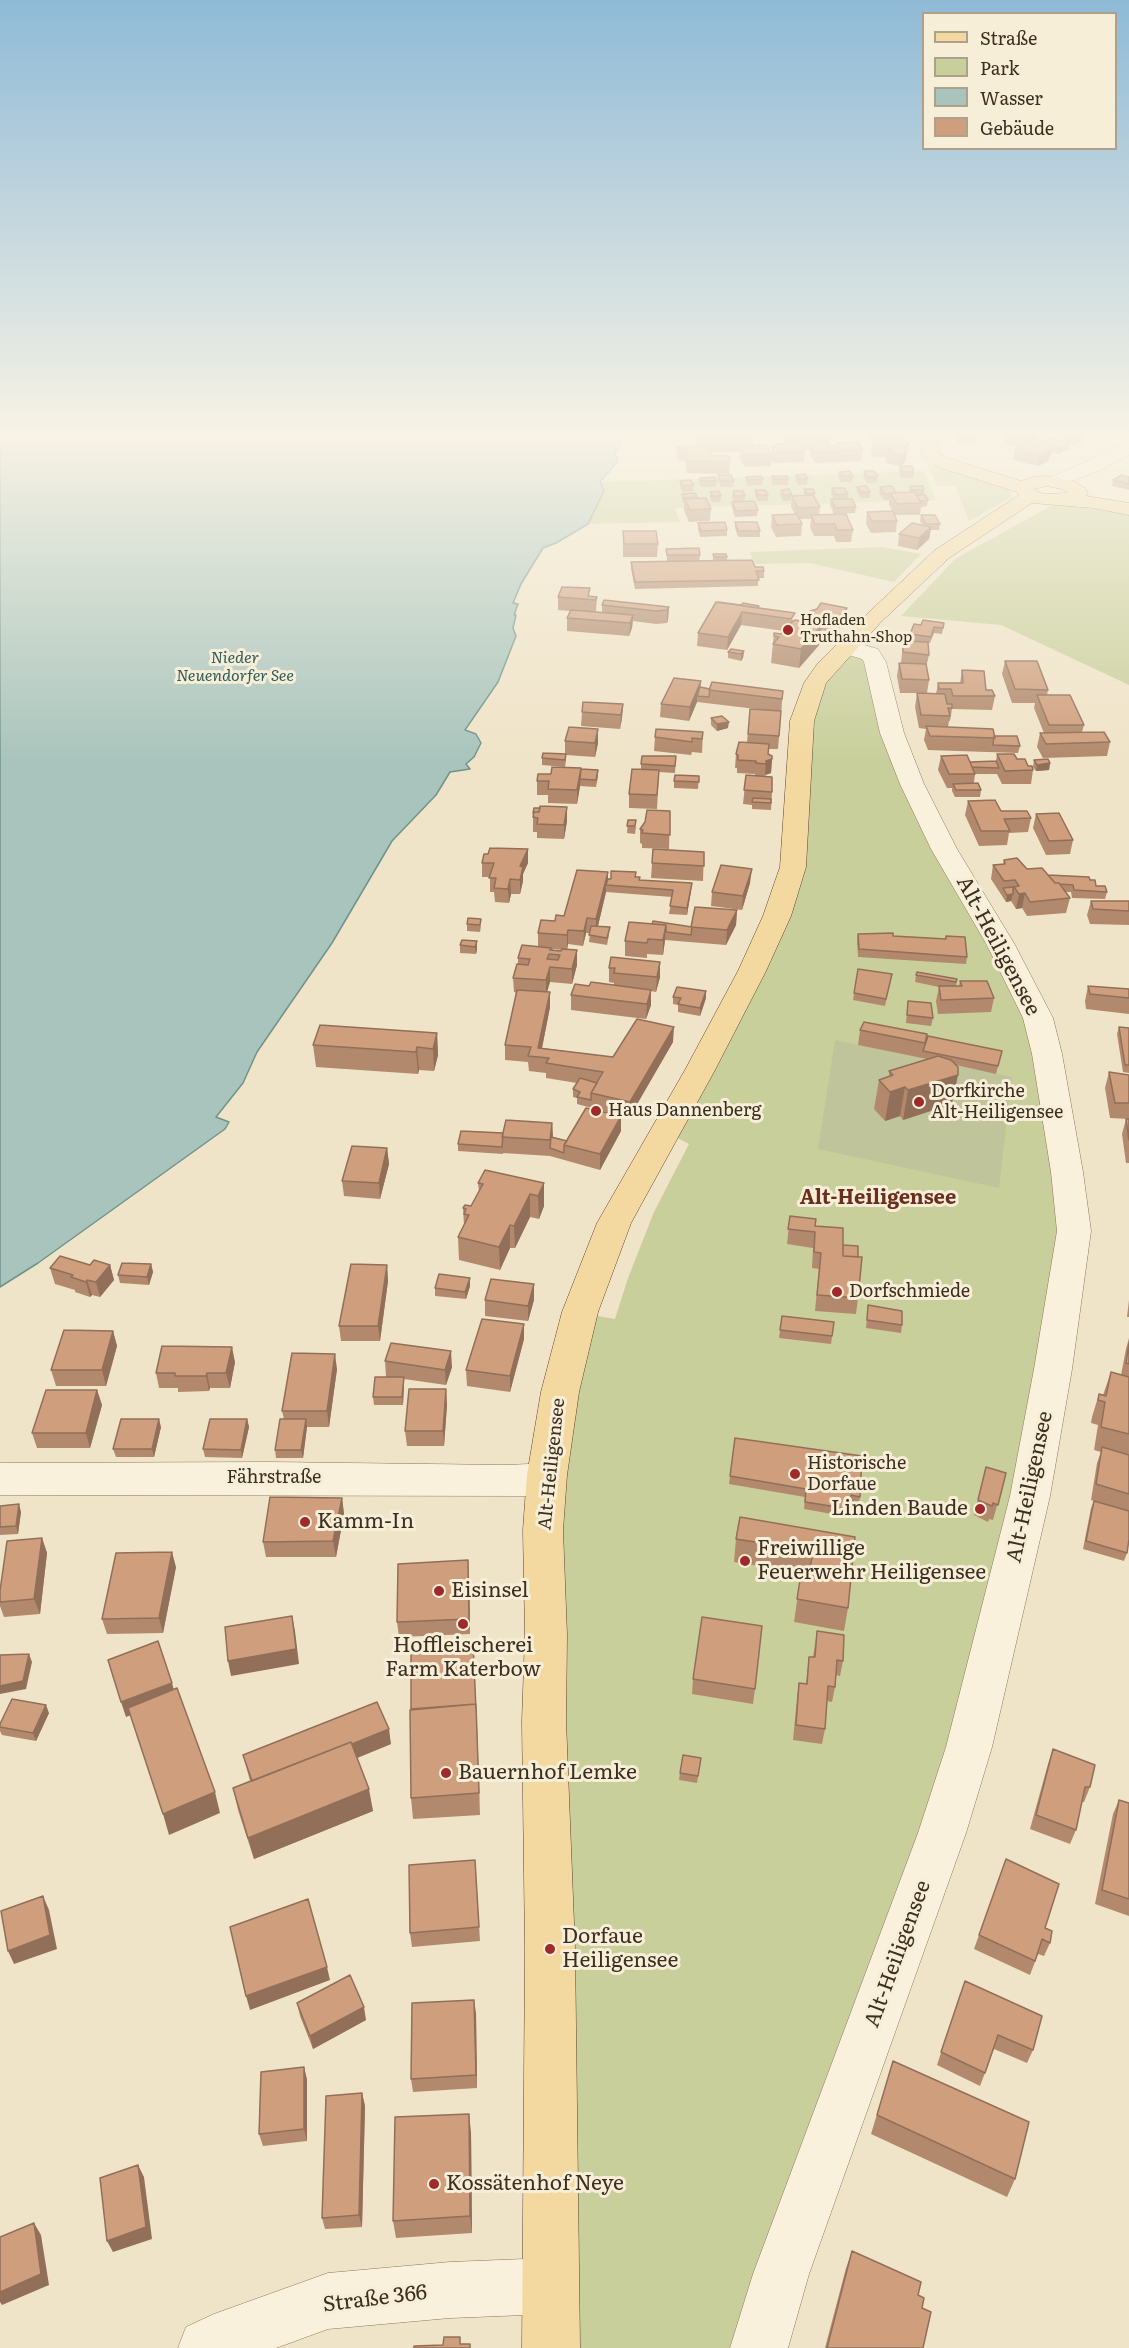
<!DOCTYPE html>
<html>
<head>
<meta charset="utf-8">
<style>
  body { margin:0 }
  #map { position:relative; width:1129px; height:2348px; overflow:hidden; background:#f0e4c8; font-family:Literata,serif }
  canvas { display:block }
  .legend { position:absolute; left:922px; top:12px; width:195px; height:138px; box-sizing:border-box; background:#f7eed8; border:2px solid #ada18e; margin:0; padding:8px 10px; list-style:none; font-size:18px; color:#3d2e20 }
  .legend li { display:flex; align-items:center; gap:12px; height:30px }
  .legend b { width:30px; border:2px solid #ada18e }
</style>
</head>
<body>
<div id="map">
<canvas width="1129" height="2348"></canvas>
<ul class="legend">
<li><b style="height:8px;background:#f3d9a0"></b>Straße</li>
<li><b style="height:16px;background:#c9cf9b"></b>Park</li>
<li><b style="height:16px;background:#a9c4bc"></b>Wasser</li>
<li><b style="height:16px;background:#cf9f7d"></b>Gebäude</li>
</ul>
</div>
<script>
const g = document.querySelector('canvas').getContext('2d');
g.lineJoin = 'round';
function paint(path, color) {
  g.fillStyle = color;
  g.fill(path, 'evenodd');
}
function poly(rows) {
  const path = new Path2D();
  for (const r of rows) {
    path.moveTo(r[0], r[1]);
    for (let i = 2; i < r.length; i += 2) path.lineTo(r[i], r[i + 1]);
  }
  return path;
}
function strokePath(path, color, width, dash) {
  g.strokeStyle = color;
  g.lineWidth = width;
  g.lineCap = dash ? 'butt' : 'round';
  g.setLineDash(dash || []);
  g.stroke(path);
}
function write(font, color, halo, rows, align = 'center') {
  g.font = font + ' Literata,serif';
  g.lineWidth = 6;
  g.setLineDash([]);
  g.textBaseline = 'middle';
  g.strokeStyle = halo;
  g.fillStyle = color;
  for (const [text, x, y, turn = 0] of rows) {
    g.save();
    g.translate(x, y);
    g.rotate((+turn || 0) * Math.PI / 180);
    g.textAlign = isNaN(turn) ? turn : align;
    if (halo) g.strokeText(text, 0, 0);
    g.fillText(text, 0, 0);
    g.restore();
  }
}
paint(poly([
  [617,456,618,460,600,482,924,471,936,500,675,508,680,522,588,524,595,508,590,460],
  [927,464,1003,486,1012,493,1012,497,969,521,955,486,937,486],
  [1056,503,1129,515,1129,685,1001,625,901,616,955,559],
  [882,547,921,554,894,582,809,563,755,564,750,552],
  [851,655,867,657,881,711,1018,982,1068,1203,970,1715,744,2348,575,2348,559,1502,592,1315,615,1319,628,1278,654,1212,689,1144,674,1136,761,975,819,697,828,680]
]), '#c9cf9b');
paint(poly([
  [835,1040,1012,1077,999,1188,818,1149]
]), '#bfc49a');
const water = poly([
  [0,432,622,432,620,445,615,453,618,461,600,482,604,491,588,524,556,543,543,548,521,584,513,603,518,604,514,615,516,615,513,628,516,636,498,682,465,730,476,734,481,743,474,757,466,764,470,769,450,772,436,795,392,841,332,943,257,1052,243,1083,216,1117,229,1122,225,1129,38,1263,0,1287,0,432]
]);
paint(water, '#a9c4bc');
strokePath(water, '#6f938a', 1.5);
const minor = poly([
  [1129,443,1129,455,1101,470,1055,487,1049,486,1046,482,1049,478,1129,443],
  [847,640,878,649,886,662,904,733,924,784,957,849,1015,945,1053,1018,1062,1054,1083,1172,1091,1231,1072,1369,1050,1496,992,1747,966,1833,809,2274,788,2348,730,2348,753,2274,918,1833,946,1747,1010,1496,1034,1369,1057,1231,1051,1172,1032,1054,1023,1018,987,945,931,849,900,784,880,733,864,662,862,659,839,652,836,647,839,642,847,640],
  [547,1459,561,1464,567,1475,561,1486,529,1496,0,1495,0,1463,270,1462,506,1465,529,1464,547,1459],
  [550,2258,570,2266,578,2286,570,2306,550,2314,450,2318,328,2329,276,2348,178,2348,186,2327,214,2314,328,2273,450,2262,550,2258]
]);
const major = poly([
  [914,432,932,432,940,446,939,452,947,458,1021,481,1033,477,1046,476,1074,481,1086,489,1088,493,1086,496,1129,503,1129,515,1093,508,1032,503,949,558,881,622,826,683,814,721,806,867,791,916,766,971,715,1070,631,1223,598,1312,579,1392,567,1475,563,1530,567,1635,566,1721,575,1949,580,2348,522,2348,525,1949,522,1721,525,1635,523,1530,527,1475,541,1392,562,1312,597,1223,685,1070,738,971,763,916,780,867,790,721,804,683,818,663,867,614,935,550,1019,495,1017,492,935,466,921,453,922,446,914,432],
  [1046,486,1062,489,1068,493,1043,494,1034,489,1046,486]
]);
strokePath(minor, '#8d765c', 1);
strokePath(major, '#5b4430', 1);
paint(minor, '#faf1dc');
paint(major, '#f3d9a0');
paint(poly([
  [754,432,749,433,753,440,753,446,771,454,772,447,775,447,776,444,784,443,784,434,773,434,772,432,785,432,785,433,828,432,818,433,830,438,829,444,830,445,838,445,838,443,863,450,862,461,815,463,810,455,810,450,804,450,805,451,804,462,773,463,771,459,771,466,745,467,739,458,740,452,710,452,711,456,730,462,729,474,687,473,685,461,678,461,677,457,677,446,697,447,696,444,696,433],
  [866,432,903,432,902,440,907,454,906,455,905,462,900,466,886,463,886,457,873,457,871,452,872,441,869,441,866,437],
  [954,432,974,432,977,438,976,444,958,444,954,434],
  [1006,432,1043,432,1039,434,1038,440,1042,441,1061,441,1062,435,1082,442,1074,445,1070,444,1069,449,1058,454,1052,452,1051,455,1049,457,1048,461,1038,466,1013,460,1015,449,1019,446,1004,444],
  [1076,432,1101,432,1091,436],
  [900,466,914,472,913,478,901,478,899,472],
  [864,471,878,476,877,482,867,483,863,477],
  [839,472,853,476,852,482,841,482,838,478],
  [718,475,734,481,733,487,721,487,718,481],
  [796,475,808,479,807,485,798,485,796,481],
  [772,476,788,479,788,485,773,485,771,482],
  [746,477,763,479,762,485,747,486,746,483],
  [1129,477,1129,490,1112,486,1113,480],
  [700,478,717,481,716,487,701,487,699,484],
  [680,481,694,485,693,491,683,492,680,487],
  [910,486,924,490,924,495,928,500,927,506,921,507,920,515,895,515,889,505,889,500,884,500,879,493,880,487,896,493,909,492],
  [857,487,870,492,870,498,861,498,857,493],
  [832,488,848,494,848,499,856,507,855,513,834,514,830,505,831,499,834,499,831,494],
  [804,489,815,493,815,498,820,507,819,515,853,530,851,542,836,542,834,536,814,536,810,527,811,519,800,519,802,524,801,536,776,537,771,527,772,515,795,514,791,507,792,496,804,495],
  [755,490,768,495,768,501,758,501,755,496],
  [781,490,792,495,791,500,783,501,780,495],
  [733,491,745,496,744,502,734,502,732,497],
  [710,492,721,496,720,502,712,502,710,498],
  [682,494,697,498,711,509,710,521,689,522,684,510,684,504,682,500],
  [732,502,758,510,757,516,735,517,732,508],
  [867,512,897,521,896,532,871,533,866,524],
  [921,515,940,524,939,530,931,530,929,539,917,550,898,546,899,534,922,525,920,521],
  [735,522,760,531,760,537,738,537,735,528],
  [698,523,727,530,727,536,700,537,698,529],
  [623,531,658,544,657,557,623,557],
  [666,549,700,555,699,561,667,561],
  [713,554,727,557,727,561,755,567,764,571,764,578,758,578,758,586,635,589,631,569,631,562,713,561],
  [590,596,597,597,596,612,602,613,602,605,669,607,668,620,667,623,656,624,633,621,632,628,629,636,567,631,567,618,570,611,558,610,558,597],
  [741,605,759,606,758,608,794,620,809,623,810,611,847,608,845,621,835,633,821,630,820,644,799,668,771,663,774,633,781,634,784,631,741,625,727,650,697,646,698,633],
  [944,623,942,634,934,633,930,643,928,643,929,655,926,668,929,680,927,693,900,693,897,676,899,663,901,663,903,641,915,641,909,640,910,634,921,625],
  [744,651,743,658,741,661,728,658,728,652],
  [1005,661,1048,690,1047,695,1084,725,1082,732,1110,742,1107,756,1043,758,1037,747,1040,733,1044,733,1034,708,1035,703,1012,703,1002,674],
  [962,670,995,696,992,710,952,709,950,721,949,721,948,727,994,735,1020,746,1018,753,928,750,924,740,926,729,919,728,915,707,917,693,936,694,938,683,960,683],
  [700,687,710,689,783,691,778,749,768,749,768,754,772,756,771,773,765,775,772,792,771,810,752,809,752,805,743,804,746,775,755,776,755,774,737,773,737,768,735,768,736,754,747,742,750,709,756,709,697,702,689,721,660,717,661,704],
  [623,704,622,718,620,729,581,726,582,712],
  [711,718,728,728,717,731,711,725],
  [598,729,598,743,595,757,566,755,566,761,565,767,542,765,542,758,565,754,565,741],
  [703,732,702,753,692,752,691,755,654,751,655,737],
  [997,754,1017,759,1033,770,1031,784,1002,784,997,774,975,774,974,783,981,790,980,797,955,797,952,791,952,788,947,788,938,770,941,756,970,762,996,761],
  [676,756,675,773,659,772,657,809,629,808,629,794,641,769,641,764],
  [1034,760,1050,763,1049,770,1036,771,1033,767],
  [581,769,598,770,598,777,596,787,580,786,577,804,548,803,548,795,537,795,537,781,551,774],
  [699,776,698,789,674,788,674,781],
  [968,801,1001,811,1031,818,1028,832,1009,833,1007,845,979,846,965,815],
  [567,807,567,821,564,839,537,838,537,832,533,832,533,813],
  [670,811,669,849,642,848,642,844,640,843,640,829],
  [1036,814,1073,840,1070,854,1046,855,1033,828],
  [628,820,636,827,635,834,627,833],
  [528,849,528,863,523,874,523,881,520,894,511,894,509,903,495,902,494,892,490,892,490,877,482,877,482,863,488,854],
  [653,849,704,852,703,881,651,878],
  [1004,860,1027,869,1048,875,1090,880,1096,886,1107,892,1105,899,1072,898,1071,892,1065,892,1070,898,1066,913,1027,916,1022,908,1016,909,1011,901,1006,902,991,879,993,865,1003,864],
  [608,872,608,879,636,877,639,880,692,883,687,915,669,914,672,897,606,892,598,926,609,935,607,945,589,942,590,933,586,933,583,946,568,944,567,949,577,965,572,984,550,982,547,992,550,1007,542,1048,613,1057,673,1042,629,1118,577,1104,577,1098,573,1097,573,1089,577,1083,546,1078,546,1073,529,1071,528,1062,505,1060,505,1045,517,993,514,992,513,978,518,964,518,958,538,947,538,933,564,916],
  [553,949,562,950,561,951,553,951],
  [750,883,742,910,711,906,712,892],
  [1091,901,1129,901,1129,925,1090,924,1087,915],
  [737,910,736,925,726,945,665,940,663,955,647,954,647,958,625,956,625,941,691,927],
  [468,918,481,926,480,932,467,931,467,924],
  [858,934,945,939,946,936,967,957,966,964,858,957,857,941],
  [477,941,477,949,476,954,460,953,460,945],
  [660,962,660,977,656,992,651,991,651,1005,646,1019,571,1010,571,995,589,986,614,985,614,983,609,982,609,968],
  [858,969,892,974,885,1006,853,1000],
  [916,975,957,979,956,986,959,986,960,981,994,998,991,1012,938,1014,936,1001,939,987,915,982],
  [1088,986,1129,989,1129,1014,1086,1009,1085,1001],
  [673,997,706,998,700,1016,678,1012,678,1005,673,1004],
  [908,1001,933,1018,931,1026,906,1023],
  [1119,1027,1129,1028,1129,1073,1123,1072,1117,1034],
  [860,1030,927,1034,926,1043,1000,1059,996,1074,956,1065,952,1104,903,1120,900,1116,885,1121,874,1109,879,1080,889,1077,889,1071,927,1059,858,1045],
  [437,1033,438,1055,434,1071,419,1070,418,1074,316,1067,313,1045],
  [1109,1072,1129,1075,1129,1119,1110,1118,1105,1088],
  [1126,1119,1129,1119,1129,1163,1126,1163,1122,1134],
  [552,1123,553,1137,567,1141,621,1131,600,1170,550,1156,503,1153,503,1154,458,1151,458,1144],
  [387,1148,389,1164,380,1199,344,1196,342,1181],
  [478,1183,544,1183,544,1206,539,1219,530,1217,515,1248,510,1248,500,1270,459,1260,458,1237,464,1225,463,1208,471,1206,479,1192],
  [790,1216,815,1226,843,1245,858,1298,856,1314,815,1311,819,1269,812,1268,813,1248,787,1244],
  [151,1264,153,1272,149,1285,120,1283,118,1275],
  [90,1265,110,1265,114,1280,100,1297,92,1295,90,1297,75,1292,75,1290,55,1284,50,1268],
  [387,1265,388,1281,380,1341,341,1341,339,1326],
  [470,1278,470,1286,466,1299,435,1296,435,1288],
  [485,1300,534,1300,528,1321,485,1316],
  [1129,1300,1129,1317,1127,1317],
  [868,1305,902,1325,901,1333,866,1328],
  [782,1316,834,1322,831,1344,779,1338],
  [113,1331,117,1346,106,1386,56,1386,51,1370],
  [1129,1338,1129,1511,1127,1553,1124,1561,1083,1549,1091,1508,1094,1501,1091,1500,1097,1463,1101,1452,1094,1450,1098,1425,1091,1423,1092,1417,1099,1394,1103,1395,1111,1372,1121,1375,1126,1349],
  [524,1339,510,1392,467,1386,466,1370],
  [385,1361,452,1367,446,1385,404,1379,404,1384,403,1405,374,1405,373,1397,386,1377],
  [235,1362,230,1388,210,1388,209,1391,178,1392,178,1388,159,1388,156,1373],
  [337,1369,329,1427,307,1427,303,1458,276,1458,275,1450,284,1419,282,1411],
  [446,1389,447,1405,444,1446,407,1446,405,1431],
  [97,1390,102,1405,90,1448,37,1448,32,1433],
  [247,1419,249,1427,242,1458,205,1457,203,1449],
  [161,1427,154,1457,116,1457,113,1449],
  [735,1438,860,1497,859,1504,851,1503,849,1517,804,1509,805,1497,729,1484],
  [986,1467,1006,1473,993,1520,989,1519,988,1522,974,1515],
  [342,1498,344,1514,336,1557,266,1557,263,1542],
  [0,1506,21,1512,18,1534,0,1535],
  [855,1537,848,1608,844,1631,794,1622,800,1580,808,1581,809,1574,734,1562,736,1539],
  [42,1538,47,1553,40,1614,4,1617,0,1606,0,1591],
  [176,1567,163,1633,107,1634,102,1619],
  [469,1576,470,1634,399,1637,397,1622],
  [817,1631,843,1661,840,1676,836,1675,835,1687,832,1702,827,1701,825,1729,822,1744,793,1740,797,1698,799,1683,806,1684,809,1657,813,1657],
  [473,1642,480,1815,413,1819,411,1798],
  [693,1679,755,1689,753,1704,692,1694],
  [49,1713,36,1741,2,1735,0,1731,0,1724],
  [391,1744,357,1758,373,1811,254,1859,238,1810,233,1788,250,1781,243,1755],
  [1053,1749,1090,1787,1084,1802,1082,1802,1076,1830,1070,1844,1030,1829,1048,1764],
  [700,1765,697,1783,679,1780,680,1773],
  [1119,1800,1129,1803,1129,1916,1095,1904,1113,1814],
  [1006,1859,1045,1928,1050,1943,1044,1956,1038,1954,1030,1975,974,1949],
  [475,1860,480,1941,412,1947,410,1933],
  [960,1994,1033,2050,1027,2063,994,2049,980,2086,937,2065],
  [297,2003,366,2020,313,2049,300,2016],
  [476,2013,477,2088,413,2092,411,2079],
  [893,2061,1015,2179,1007,2197,871,2134],
  [304,2067,307,2080,307,2141,263,2146,259,2134],
  [362,2093,365,2106,362,2227,325,2229,322,2218],
  [471,2132,472,2233,396,2238,393,2221],
  [852,2251,918,2295,922,2308,923,2348,825,2348,846,2268]
]), '#b2896c');
paint(poly([
  [1036,432,1043,432,1039,434,1037,442,1027,448,1029,436],
  [1092,432,1101,432,1091,436],
  [1083,436,1082,442,1074,445,1075,439],
  [909,443,905,462,900,466,901,455,904,447],
  [1070,443,1069,449,1058,454,1059,448],
  [1054,444,1051,455,1049,457,1048,461,1038,466,1040,455,1046,448],
  [931,527,929,539,917,550,919,538],
  [669,607,668,620,667,623,667,610],
  [847,608,845,621,835,633,836,620],
  [742,612,741,625,727,650,728,637],
  [633,615,632,628,629,636,630,623],
  [822,625,820,644,799,668,801,649],
  [744,651,743,658,741,661,741,654],
  [701,681,700,694,697,696,697,702,689,721,690,707],
  [623,704,622,718,620,729,621,715],
  [729,722,728,728,717,731,717,724],
  [598,729,598,743,595,757,595,743],
  [772,759,771,773,765,775,766,761],
  [1050,763,1049,770,1036,771,1037,765],
  [581,768,580,786,577,804,577,790],
  [567,807,567,821,564,839,564,825],
  [528,849,528,863,523,874,523,881,520,894,520,866],
  [752,869,750,883,742,910,743,896],
  [608,872,608,885,606,885,606,892,596,934,596,919],
  [510,879,511,894,509,903,508,889],
  [692,883,691,891,687,915,687,908],
  [1025,893,1022,908,1016,909,1019,894],
  [1013,894,1011,901,1006,902,1007,895],
  [737,910,736,925,726,945,727,930],
  [587,918,586,933,583,946,584,931],
  [666,925,665,940,663,955,663,940],
  [568,930,568,944,567,950,567,935],
  [477,941,477,949,476,954,475,947],
  [577,950,577,965,572,984,572,969],
  [660,962,660,977,656,992,657,977],
  [550,967,550,982,546,995,546,980],
  [651,990,651,1005,646,1019,647,1004],
  [706,991,706,998,700,1016,700,1008],
  [550,992,550,1007,540,1058,538,1048],
  [674,1027,673,1042,629,1118,630,1102],
  [437,1033,438,1055,434,1071,433,1049],
  [417,1047,419,1070,418,1074,416,1052],
  [958,1075,952,1104,903,1120,908,1090],
  [905,1087,900,1116,885,1121,890,1092],
  [621,1116,621,1131,600,1170,600,1154],
  [552,1123,553,1138,550,1148,550,1140],
  [387,1148,389,1164,380,1199,379,1183],
  [544,1183,544,1206,539,1219,538,1196],
  [530,1194,530,1217,515,1248,514,1226],
  [510,1225,510,1248,500,1270,499,1247],
  [151,1264,153,1272,149,1285,147,1277],
  [110,1265,114,1280,100,1297,96,1282],
  [387,1265,388,1281,380,1341,378,1326],
  [470,1278,470,1286,466,1299,465,1292],
  [87,1280,92,1295,90,1297,86,1282],
  [534,1284,534,1300,528,1321,528,1306],
  [524,1324,524,1339,510,1392,510,1376],
  [113,1331,117,1346,106,1386,102,1370],
  [232,1347,235,1362,230,1388,226,1373],
  [451,1351,452,1367,446,1385,445,1370],
  [335,1354,337,1369,329,1427,327,1411],
  [207,1373,210,1388,209,1391,206,1376],
  [404,1377,404,1384,403,1405,402,1397],
  [446,1389,447,1405,444,1446,443,1431],
  [97,1390,102,1405,90,1448,86,1433],
  [159,1419,161,1427,154,1457,152,1449],
  [247,1419,249,1427,242,1458,241,1450],
  [306,1419,307,1427,303,1458,301,1450],
  [342,1498,344,1514,336,1557,333,1541],
  [19,1504,21,1512,18,1534,16,1526],
  [42,1538,47,1553,40,1614,34,1599],
  [172,1552,176,1567,163,1633,159,1618],
  [468,1560,469,1576,470,1634,469,1619],
  [292,1616,295,1631,299,1664,231,1676,228,1661],
  [473,1642,477,1726,480,1815,479,1793],
  [29,1654,32,1662,26,1689,0,1694,0,1686],
  [172,1683,176,1698,126,1717,121,1702],
  [46,1705,49,1713,36,1741,33,1733],
  [389,1729,391,1744,257,1799,253,1785],
  [369,1789,373,1811,254,1859,248,1838],
  [215,1792,220,1813,169,1835,163,1814],
  [43,1896,49,1910,57,1949,14,1964,8,1951],
  [327,1967,330,1980,250,2010,246,1996],
  [474,2000,476,2013,477,2088,476,2075],
  [364,2007,366,2020,313,2049,310,2036],
  [304,2067,307,2080,307,2141,304,2129],
  [362,2093,365,2106,362,2227,359,2215],
  [469,2114,471,2132,472,2233,470,2216],
  [138,2165,144,2177,152,2239,113,2252,107,2241],
  [34,2223,41,2235,49,2285,2,2305,0,2302,0,2292]
]), '#916f58');
const building = poly([
  [748,432,753,440,701,441,696,433,748,432],
  [956,432,974,432,977,438,959,438,956,432],
  [1006,432,1037,432,1029,436,1006,432],
  [1070,432,1083,436,1075,439,1062,435,1070,432],
  [784,433,827,433,830,438,787,439,784,433],
  [1050,438,1070,443,1059,448,1053,447,1054,444,1042,441,1050,438],
  [1032,439,1054,444,1046,448,1050,449,1040,455,1015,449,1032,439],
  [872,440,902,440,909,443,904,447,907,451,901,455,887,452,890,450,888,446,874,446,872,440],
  [858,442,863,450,816,452,811,444,828,443,830,445,839,445,838,443,858,442],
  [800,443,805,451,774,452,772,447,777,447,776,444,800,443],
  [766,445,771,454,745,455,740,446,766,445],
  [677,446,709,447,711,456,729,456,730,462,687,461,686,450,678,450,677,446],
  [900,466,912,466,914,472,902,472,900,466],
  [850,471,853,476,842,476,839,472,850,471],
  [864,471,874,471,878,476,868,477,864,471],
  [805,474,808,479,799,479,796,475,805,474],
  [718,475,731,475,734,481,721,481,718,475],
  [1122,475,1129,477,1129,484,1113,480,1122,475],
  [761,476,763,479,747,480,746,477,761,476],
  [772,476,787,476,788,479,773,479,772,476],
  [715,477,717,481,701,481,700,478,715,477],
  [690,480,694,485,683,486,680,481,690,480],
  [866,486,870,492,861,492,857,487,866,486],
  [892,486,896,493,885,494,880,487,892,486],
  [910,486,923,486,924,490,911,490,910,486],
  [832,488,844,488,848,494,836,495,832,488],
  [789,489,792,495,784,495,781,490,789,489],
  [804,489,813,489,815,493,807,494,804,489],
  [755,490,765,490,768,495,758,495,755,490],
  [719,491,721,496,712,496,710,492,719,491],
  [733,491,743,491,745,496,735,496,733,491],
  [915,492,921,503,897,504,890,493,915,492],
  [695,493,697,497,684,498,682,494,695,493],
  [813,495,820,507,798,508,792,496,813,495],
  [916,495,925,495,928,500,920,501,916,495],
  [706,498,711,509,690,510,685,499,706,498],
  [831,499,852,499,856,507,835,508,831,499],
  [754,501,758,510,736,511,732,502,754,501],
  [893,511,897,521,872,521,867,512,893,511],
  [797,514,802,524,777,525,772,515,797,514],
  [846,514,853,530,837,530,835,524,815,524,811,515,846,514],
  [921,515,935,515,940,524,926,524,921,515],
  [725,522,727,530,701,531,698,523,725,522],
  [735,522,757,522,760,531,738,531,735,522],
  [912,523,931,527,919,538,899,534,912,523],
  [623,531,656,531,658,544,624,544,623,531],
  [699,548,700,555,667,555,666,549,699,548],
  [713,554,726,554,727,557,714,557,713,554],
  [752,560,755,567,763,567,764,571,756,571,759,580,635,582,631,562,752,560],
  [562,587,590,588,588,596,597,597,596,600,558,597,562,587],
  [604,600,669,607,667,610,656,611,602,605,604,600],
  [716,602,795,613,791,619,742,612,728,637,698,633,716,602],
  [718,602,741,605,743,603,759,606,757,608,718,602],
  [821,603,847,608,836,620,811,615,814,611,810,611,817,609,821,603],
  [571,610,633,615,630,623,567,618,571,610],
  [795,620,822,625,801,649,773,644,779,637,774,636,774,633,781,634,789,626,787,626,795,620],
  [923,620,944,623,943,628,934,627,931,637,910,634,914,624,921,625,923,620],
  [903,641,928,642,929,655,903,652,903,641],
  [731,649,744,651,741,654,728,652,731,649],
  [1005,661,1037,661,1048,690,1015,689,1005,661],
  [899,663,926,664,929,680,902,679,899,663],
  [962,670,984,671,986,690,992,690,995,696,953,696,951,689,939,689,938,683,963,683,962,670],
  [674,678,701,681,690,707,661,704,674,678],
  [712,682,783,691,782,699,709,690,712,682],
  [700,687,710,689,709,697,697,696,700,687],
  [917,693,945,694,947,704,952,704,952,708,948,708,950,716,921,715,917,693],
  [1037,695,1070,695,1084,725,1049,725,1037,695],
  [583,702,623,704,621,715,582,712,583,702],
  [750,709,781,711,779,736,748,734,750,709],
  [722,716,729,722,717,724,711,718,722,716],
  [926,726,993,729,995,738,930,736,926,726],
  [569,727,598,729,595,743,565,741,569,727],
  [656,729,703,732,702,739,692,738,692,742,655,737,656,729],
  [1104,732,1110,742,1046,744,1040,733,1104,732],
  [994,736,1017,736,1020,746,993,745,994,736],
  [739,742,769,744,768,754,772,756,772,759,766,761,766,764,756,763,756,761,738,760,738,755,736,754,739,742],
  [543,753,566,754,565,760,542,758,543,753],
  [997,754,1014,754,1017,759,1025,759,1028,766,1032,766,1033,770,1005,771,997,754],
  [967,755,975,774,949,774,941,756,967,755],
  [642,756,676,756,675,766,641,764,642,756],
  [1048,759,1050,763,1037,765,1034,760,1048,759],
  [996,761,999,768,972,767,970,762,996,761],
  [552,767,581,768,577,790,548,789,549,781,537,781,538,774,551,774,552,767],
  [581,769,598,770,596,780,580,779,581,769],
  [632,769,659,770,657,795,629,794,632,769],
  [675,775,699,776,699,782,674,781,675,775],
  [746,775,772,777,772,792,744,790,746,775],
  [978,783,981,790,956,790,953,784,978,783],
  [753,798,771,799,771,803,752,802,753,798],
  [995,800,1001,811,1027,811,1031,818,1004,819,1010,831,981,831,968,801,995,800],
  [540,806,567,807,564,825,537,824,538,818,533,817,534,812,539,812,540,806],
  [534,808,540,808,539,812,534,812,534,813,533,813,534,808],
  [647,810,670,811,670,835,642,833,643,830,640,829,645,822,647,810],
  [1059,813,1073,840,1049,841,1036,814,1059,813],
  [628,820,636,820,635,826,627,826,628,820],
  [490,848,528,849,520,866,523,867,520,880,510,879,508,889,494,888,496,878,489,878,494,863,482,863,484,854,488,854,490,848],
  [653,849,704,852,704,866,652,863,653,849],
  [1017,858,1027,869,1042,868,1055,883,1059,883,1070,898,1030,902,1025,893,1019,894,1014,887,1019,886,1015,880,1004,881,993,865,1005,864,1004,860,1017,858],
  [721,865,752,869,743,896,712,892,721,865],
  [577,870,608,872,596,919,587,918,584,931,568,930,567,935,538,933,541,920,555,921,556,915,564,916,577,870],
  [611,871,636,872,635,877,640,877,639,880,692,883,687,908,670,906,673,890,606,885,608,879,611,879,611,871],
  [1048,875,1089,877,1090,880,1095,880,1096,886,1105,886,1107,892,1074,890,1073,885,1060,884,1059,883,1055,883,1048,875],
  [1013,887,1013,894,1007,895,1003,888,1013,887],
  [1091,901,1129,901,1129,911,1093,909,1091,901],
  [695,907,737,910,727,930,691,927,695,907],
  [468,918,481,919,480,925,467,924,468,918],
  [653,921,692,927,691,935,666,932,666,925,652,924,653,921],
  [629,922,666,925,663,940,648,939,647,943,625,941,629,922],
  [591,926,610,927,607,938,589,935,591,926],
  [893,933,893,936,946,939,946,936,965,937,967,957,859,949,858,934,893,933],
  [462,940,477,941,475,947,460,945,462,940],
  [522,945,551,948,550,950,561,951,562,949,577,950,572,969,550,967,546,980,513,978,517,964,528,965,530,959,518,958,522,945],
  [549,954,560,955,558,960,547,959,549,954],
  [611,957,660,962,657,977,614,973,615,968,609,968,611,957],
  [858,969,892,974,886,999,854,993,858,969],
  [917,972,957,979,956,982,916,975,917,972],
  [960,981,987,981,994,998,941,1000,939,986,962,986,960,981],
  [591,982,651,990,647,1004,571,995,575,984,589,986,591,982],
  [1088,986,1129,989,1129,998,1090,994,1088,986],
  [677,987,706,991,700,1008,678,1004,681,998,673,997,677,987],
  [517,990,550,992,538,1048,613,1057,637,1019,674,1027,630,1102,591,1093,603,1072,546,1063,549,1058,528,1056,531,1047,505,1045,517,990],
  [908,1001,931,1003,933,1018,907,1015,908,1001],
  [864,1022,927,1034,925,1043,860,1030,864,1022],
  [320,1025,437,1033,433,1049,417,1047,416,1052,313,1045,320,1025],
  [1119,1027,1129,1028,1129,1065,1125,1065,1119,1027],
  [928,1036,1002,1051,998,1066,923,1051,928,1036],
  [938,1056,951,1060,958,1067,958,1075,908,1090,905,1087,890,1092,879,1080,893,1075,889,1071,938,1056],
  [1109,1072,1129,1075,1129,1103,1115,1103,1109,1072],
  [580,1078,597,1083,591,1093,591,1100,577,1097,580,1092,573,1089,580,1078],
  [586,1108,621,1116,600,1154,564,1145,586,1108],
  [1126,1119,1129,1119,1129,1140,1126,1119],
  [506,1120,552,1123,550,1140,502,1137,506,1120],
  [461,1131,503,1133,502,1147,458,1144,461,1131],
  [551,1137,567,1141,564,1145,564,1153,550,1148,551,1137],
  [352,1146,387,1148,379,1183,342,1181,352,1146],
  [485,1170,544,1183,538,1196,530,1194,514,1226,510,1225,499,1247,458,1237,469,1215,464,1214,466,1209,463,1208,465,1205,471,1206,483,1184,478,1183,485,1170],
  [790,1216,816,1219,815,1226,843,1228,843,1256,862,1257,858,1298,817,1295,821,1253,814,1252,815,1232,788,1229,790,1216],
  [843,1245,858,1246,858,1257,843,1256,843,1245],
  [60,1256,90,1265,94,1260,110,1265,96,1282,87,1280,86,1282,71,1277,73,1275,50,1268,60,1256],
  [122,1263,151,1264,147,1277,118,1275,122,1263],
  [351,1264,387,1265,378,1326,339,1326,351,1264],
  [439,1274,470,1278,465,1292,435,1288,439,1274],
  [491,1279,534,1284,528,1306,485,1300,491,1279],
  [868,1305,902,1311,902,1325,867,1320,868,1305],
  [782,1316,834,1322,832,1336,780,1330,782,1316],
  [482,1319,524,1324,510,1376,466,1370,482,1319],
  [64,1330,113,1331,102,1370,51,1370,64,1330],
  [391,1343,451,1351,445,1370,385,1361,391,1343],
  [1129,1343,1129,1364,1126,1363,1129,1343],
  [162,1346,232,1347,226,1373,207,1373,206,1376,175,1376,175,1373,156,1373,162,1346],
  [292,1353,335,1354,327,1411,282,1411,292,1353],
  [1111,1372,1129,1377,1129,1434,1101,1427,1105,1402,1098,1400,1099,1394,1106,1396,1111,1372],
  [375,1377,404,1377,402,1397,373,1397,375,1377],
  [409,1389,446,1389,443,1431,405,1431,409,1389],
  [46,1390,97,1390,86,1433,32,1433,46,1390],
  [121,1419,159,1419,152,1449,113,1449,121,1419],
  [210,1419,247,1419,241,1450,203,1449,210,1419],
  [280,1419,306,1419,301,1450,275,1450,280,1419],
  [735,1438,862,1456,860,1497,851,1495,850,1509,805,1502,806,1489,730,1476,735,1438],
  [1102,1447,1129,1455,1129,1494,1096,1484,1102,1447],
  [986,1467,1006,1473,998,1505,993,1503,992,1506,978,1500,986,1467],
  [270,1497,342,1498,333,1541,263,1542,270,1497],
  [1094,1501,1129,1511,1129,1539,1127,1553,1086,1541,1094,1501],
  [19,1504,16,1526,0,1527,0,1506,19,1504],
  [740,1517,855,1537,848,1608,797,1599,800,1580,808,1581,813,1551,736,1539,740,1517],
  [42,1538,34,1599,0,1602,0,1591,7,1541,42,1538],
  [172,1552,159,1618,102,1619,116,1553,172,1552],
  [468,1560,469,1619,397,1622,398,1564,468,1560],
  [292,1616,296,1649,228,1661,225,1627,292,1616],
  [702,1617,762,1626,755,1689,693,1679,702,1617],
  [817,1631,844,1635,843,1661,837,1660,835,1687,828,1686,825,1729,796,1725,799,1683,807,1684,809,1657,815,1657,817,1631],
  [158,1641,172,1683,121,1702,108,1660,158,1641],
  [473,1642,476,1710,476,1704,411,1709,411,1646,473,1642],
  [29,1654,23,1681,0,1686,0,1655,29,1654],
  [177,1688,215,1792,163,1814,128,1708,177,1688],
  [12,1699,46,1705,33,1733,0,1727,0,1724,12,1699],
  [377,1702,389,1729,352,1744,351,1742,252,1781,243,1755,377,1702],
  [476,1704,479,1793,411,1798,410,1710,476,1704],
  [351,1742,369,1789,248,1838,233,1788,351,1742],
  [1053,1749,1095,1765,1090,1787,1085,1787,1076,1830,1036,1815,1053,1749],
  [683,1755,701,1758,698,1776,680,1773,683,1755],
  [1119,1800,1129,1803,1129,1899,1102,1890,1119,1800],
  [1006,1859,1059,1884,1045,1928,1052,1931,1050,1943,1042,1939,1035,1961,979,1935,1006,1859],
  [475,1860,479,1927,410,1933,409,1865,475,1860],
  [43,1896,50,1935,8,1951,1,1911,43,1896],
  [308,1899,327,1967,246,1996,230,1927,308,1899],
  [350,1975,364,2007,310,2036,297,2003,350,1975],
  [965,1981,1042,2016,1033,2050,998,2035,985,2073,941,2052,965,1981],
  [474,2000,476,2075,411,2079,412,2003,474,2000],
  [893,2061,1029,2122,1015,2179,877,2115,893,2061],
  [304,2067,304,2129,259,2134,261,2072,304,2067],
  [362,2093,359,2215,322,2218,326,2096,362,2093],
  [469,2114,470,2216,393,2221,395,2117,469,2114],
  [138,2165,146,2227,107,2241,100,2178,138,2165],
  [34,2223,41,2274,0,2292,0,2237,34,2223],
  [852,2251,921,2282,918,2295,924,2298,922,2308,931,2312,923,2348,827,2348,852,2251],
  [444,2337,460,2337,460,2344,470,2344,470,2348,414,2348,414,2346,443,2345,444,2337]
]);
paint(building, '#cf9f7d');
strokePath(building, '#916f58', 1.5);
const sky = g.createLinearGradient(0, 0, 0, 761);
sky.addColorStop(0, '#8fbad6');
sky.addColorStop(0.57, '#f8f3e6');
sky.addColorStop(1, '#f8f3e600');
g.fillStyle = sky;
g.fillRect(0, 0, 1129, 761);
for (const [x, y, r, color] of [
  [788,630,6,"#9e2a2b"],
  [919,1102,6,"#9e2a2b"],
  [596,1111,6,"#9e2a2b"],
  [837,1292,6,"#9e2a2b"],
  [795,1474,6,"#9e2a2b"],
  [980,1509,6,"#9e2a2b"],
  [305,1522,6,"#9e2a2b"],
  [745,1561,6,"#9e2a2b"],
  [439,1591,6,"#9e2a2b"],
  [463,1624,6,"#9e2a2b"],
  [446,1773,6,"#9e2a2b"],
  [550,1949,6,"#9e2a2b"],
  [434,2184,6,"#9e2a2b"]
]) {
  const dot = new Path2D();
  dot.arc(x, y, r, 0, 2 * Math.PI);
  g.fillStyle = color;
  g.fill(dot);
  strokePath(dot, '#f7eed8', 2);
}
write('15px', '#3d2e20', '#f7eed8', [
  ["Hofladen",800,621],
  ["Truthahn-Shop",800,638]
], 'left');
write('italic 16px', '#2f5d5a', '#f7eed8', [
  ["Nieder",235,658],
  ["Neuendorfer See",235,676]
]);
write('18px', '#3d2e20', '#f7eed8', [
  ["Dorfkirche",931,1092],
  ["Alt-Heiligensee",931,1113],
  ["Haus Dannenberg",608,1111],
  ["Dorfschmiede",849,1292],
  ["Historische",807,1464],
  ["Dorfaue",807,1485]
], 'left');
write('18px', '#3d2e20', '#f7eed8', [
  ["Alt-Heiligensee",552,1464,-84],
  ["Fährstraße",274,1478]
]);
write('bold 20px', '#6b2e1e', '#f7eed8', [
  ["Alt-Heiligensee",878,1198]
]);
write('21px', '#3d2e20', '#f7eed8', [
  ["Alt-Heiligensee",998,946,62],
  ["Alt-Heiligensee",1030,1487,-78],
  ["Alt-Heiligensee",898,1954,-70],
  ["Straße 366",375,2299,-7]
]);
write('21px', '#3d2e20', '#f7eed8', [
  ["Linden Baude",968,1509,"right"],
  ["Kamm-In",317,1522],
  ["Freiwillige",757,1549],
  ["Feuerwehr Heiligensee",757,1573],
  ["Eisinsel",451,1591],
  ["Hoffleischerei",463,1646,"center"],
  ["Farm Katerbow",463,1670,"center"],
  ["Bauernhof Lemke",458,1773],
  ["Dorfaue",562,1937],
  ["Heiligensee",562,1961],
  ["Kossätenhof Neye",446,2184]
], 'left');
</script>
</body>
</html>
